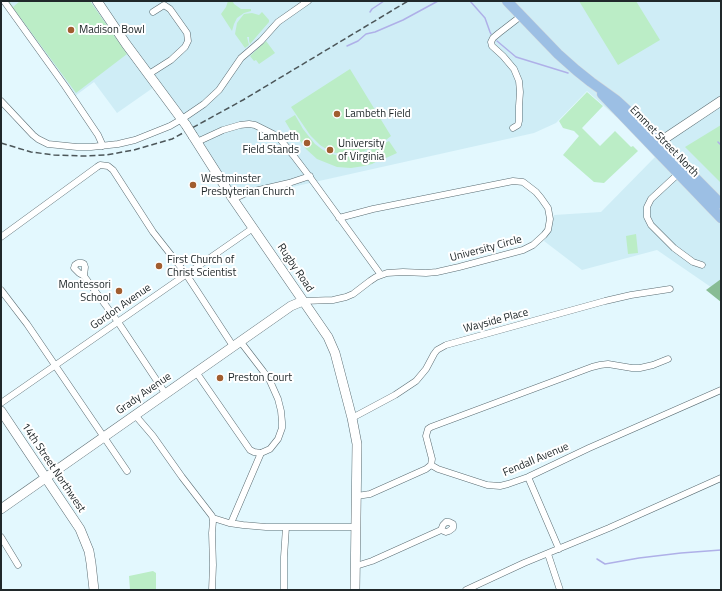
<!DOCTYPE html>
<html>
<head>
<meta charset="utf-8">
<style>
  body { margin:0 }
  #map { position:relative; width:722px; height:591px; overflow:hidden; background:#e3f8fe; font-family:"Titillium Web",sans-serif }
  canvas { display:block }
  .frame { position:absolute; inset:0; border:2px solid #20282a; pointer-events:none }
</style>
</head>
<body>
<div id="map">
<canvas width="722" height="591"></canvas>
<div class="frame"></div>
</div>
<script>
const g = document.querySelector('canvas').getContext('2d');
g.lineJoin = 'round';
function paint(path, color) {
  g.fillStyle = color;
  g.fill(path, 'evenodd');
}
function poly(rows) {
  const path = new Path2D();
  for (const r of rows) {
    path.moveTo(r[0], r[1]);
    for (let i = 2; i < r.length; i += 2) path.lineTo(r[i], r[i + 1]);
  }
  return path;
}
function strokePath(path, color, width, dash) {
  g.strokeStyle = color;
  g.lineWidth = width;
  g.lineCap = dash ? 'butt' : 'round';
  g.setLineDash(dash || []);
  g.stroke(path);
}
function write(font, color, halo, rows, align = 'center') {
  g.font = font + ' "Titillium Web",sans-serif';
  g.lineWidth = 4;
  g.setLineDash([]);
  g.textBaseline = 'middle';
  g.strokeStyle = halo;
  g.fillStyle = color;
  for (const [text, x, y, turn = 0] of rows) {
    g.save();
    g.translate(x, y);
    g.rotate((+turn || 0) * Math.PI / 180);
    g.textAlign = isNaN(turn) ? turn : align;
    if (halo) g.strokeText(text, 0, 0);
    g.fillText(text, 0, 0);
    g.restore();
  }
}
paint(poly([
  [5,1,721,1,721,294,657,250,582,270,544,241,550,229,554,215,601,212,655,157,621,121,587,91,556,123,534,133,234,200,157,85,117,113,94,82,75,96]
]), '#cfedf6');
paint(poly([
  [7,1,9,1,13,7,20,1,90,1,127,54,76,93,14,9,13,10],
  [228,1,235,1,233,2,234,4,241,9,251,9,251,11,244,13,237,18,234,24,232,31,221,14,226,7],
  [579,1,636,1,660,40,618,65],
  [262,12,269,20,269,22,250,44,249,41,249,37,247,37,249,45,245,48,235,34,237,23,240,19,244,14,252,13,259,15],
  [266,41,275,53,259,64,256,60,254,61,250,56],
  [350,69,391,136,382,143,356,155,368,151,389,141,397,153,386,158,385,157,372,164,364,166,351,168,337,167,317,159,306,149,293,131,291,131,285,121,295,115,303,129,315,144,323,150,332,154,342,157,354,156,331,152,320,145,310,135,291,107],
  [587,92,603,106,582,128,600,146,615,131,631,147,633,146,638,151,604,183,594,182,563,155,579,136,574,131,563,128,559,121],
  [721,125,721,183,685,147],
  [636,234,638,253,628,254,626,236],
  [153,571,156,573,156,590,130,590,129,576]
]), '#bbedc6');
paint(poly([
  [721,279,721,302,706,290]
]), '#88bc94');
strokePath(poly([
  [470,1,485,18,490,32,491,34],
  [370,12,372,9,384,1],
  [497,41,516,57,568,73],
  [347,46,358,41,366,34,375,32,403,20,438,1],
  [718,142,721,145],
  [597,559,605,564,639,558,681,553,721,550]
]), '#afb0e8', 1.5);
const street = poly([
  [4,1,65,86,98,135,103,146],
  [149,74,171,60,185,47,188,41,187,33,170,9,164,5,153,12],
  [1,101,33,135,38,139,48,144,77,147,91,147,118,144,135,140,170,126,182,119,204,104,219,90,241,58,261,41,278,22,308,1],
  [513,128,518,125,519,121,519,106,520,92,519,81,514,69,503,56,492,46,491,42,493,38,499,33,521,16],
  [197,142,223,130,240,125,249,124,255,125,273,134,280,139,293,155,312,180,381,275],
  [678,174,651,199,647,207,647,217,651,225,674,248,693,262,702,265],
  [233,199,246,193,289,183,310,176],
  [1,237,97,167,100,165,108,166,113,170,153,232,186,274,233,346],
  [84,276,79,273,74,268,75,265,78,263,82,263,84,264,85,267,84,276,118,322,165,393],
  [1,290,27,324,127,471],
  [303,301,333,300,346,297,353,294,370,281,376,277,387,273,403,272,426,273,437,272,459,267,523,250,533,245,544,235,548,230,550,219,548,208,541,198,536,192,523,182,513,181,373,209,339,218],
  [196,372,250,450,254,452,261,453,270,449,278,439,282,428,282,422,281,411,278,399,270,381,263,371,240,341],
  [1,403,253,228],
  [135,415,153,436,182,477,212,516,213,521,212,533,213,565,212,590],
  [352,418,395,395,416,381,426,369,434,354,437,350,446,345,605,301,631,295,670,289],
  [431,465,438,469,487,485,500,486,508,484,528,477,589,448,721,390],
  [431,465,432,459,426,436,428,429,431,427,592,367,600,365,608,364,632,368,640,368,653,365,668,359],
  [528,477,559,549],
  [357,496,370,494,426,469,431,465],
  [213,518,229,523,243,525,266,527,356,527],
  [446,522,449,522,453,524,453,528,449,531,446,532,441,530,443,525,446,522],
  [231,523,261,453],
  [1,537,18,565],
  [548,554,560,590],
  [356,566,372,561,441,530],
  [284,590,284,557,286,527],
  [466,590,524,563,609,528,721,478]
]);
const secondary = poly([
  [97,1,126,44,186,125],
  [193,136,233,199,328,337,335,353,352,418,357,444,355,590],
  [654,146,664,139,721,101],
  [1,411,80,529,89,551,91,563,94,590],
  [1,509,291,306,303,301]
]);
const primary = poly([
  [507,1,558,54,576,70,591,82,616,100,640,122,721,204],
  [602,94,721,218]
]);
strokePath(street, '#5a6c72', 7);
strokePath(secondary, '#5a6c72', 10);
strokePath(primary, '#d7d8d9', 11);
strokePath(street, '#fff', 6);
strokePath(secondary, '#fff', 9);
strokePath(primary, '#9cbfe4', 10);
strokePath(poly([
  [1,143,31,152,54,155,84,156,106,155,134,150,172,139,243,100,408,1]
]), '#4c5659', 1.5, [6, 3]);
const secondaryBridge = poly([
  [186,125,193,136]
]);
strokePath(secondaryBridge, '#5a6c72', 10, []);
strokePath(secondaryBridge, '#fff', 9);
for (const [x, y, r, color] of [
  [71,30,4,"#a15d2f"],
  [337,114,4,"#a15d2f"],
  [307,143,4,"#a15d2f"],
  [330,150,4,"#a15d2f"],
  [193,185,4,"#a15d2f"],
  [159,266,4,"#a15d2f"],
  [119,291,4,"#a15d2f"],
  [220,378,4,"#a15d2f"]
]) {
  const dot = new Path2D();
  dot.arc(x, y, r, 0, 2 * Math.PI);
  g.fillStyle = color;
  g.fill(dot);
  strokePath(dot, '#fff', 1.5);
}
write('11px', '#20282a', '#fff', [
  ["Madison Bowl",79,30],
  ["Lambeth Field",345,114],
  ["Lambeth",299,137,"right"],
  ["Field Stands",299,150,"right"],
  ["University",338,144],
  ["of Virginia",338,157],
  ["Westminster",201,179],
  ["Presbyterian Church",201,192],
  ["First Church of",167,260],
  ["Christ Scientist",167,273],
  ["Montessori",111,285,"right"],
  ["School",111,298,"right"],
  ["Preston Court",228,378]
], 'left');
write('11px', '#20282a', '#fff', [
  ["Emmet Street North",664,142,46],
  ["University Circle",486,249,-15],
  ["Rugby Road",295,268,56],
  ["Gordon Avenue",121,307,-35],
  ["Wayside Place",496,321,-15],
  ["Grady Avenue",144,394,-35],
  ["Fendall Avenue",536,460,-23],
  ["14th Street Northwest",53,468,56]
]);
</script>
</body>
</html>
